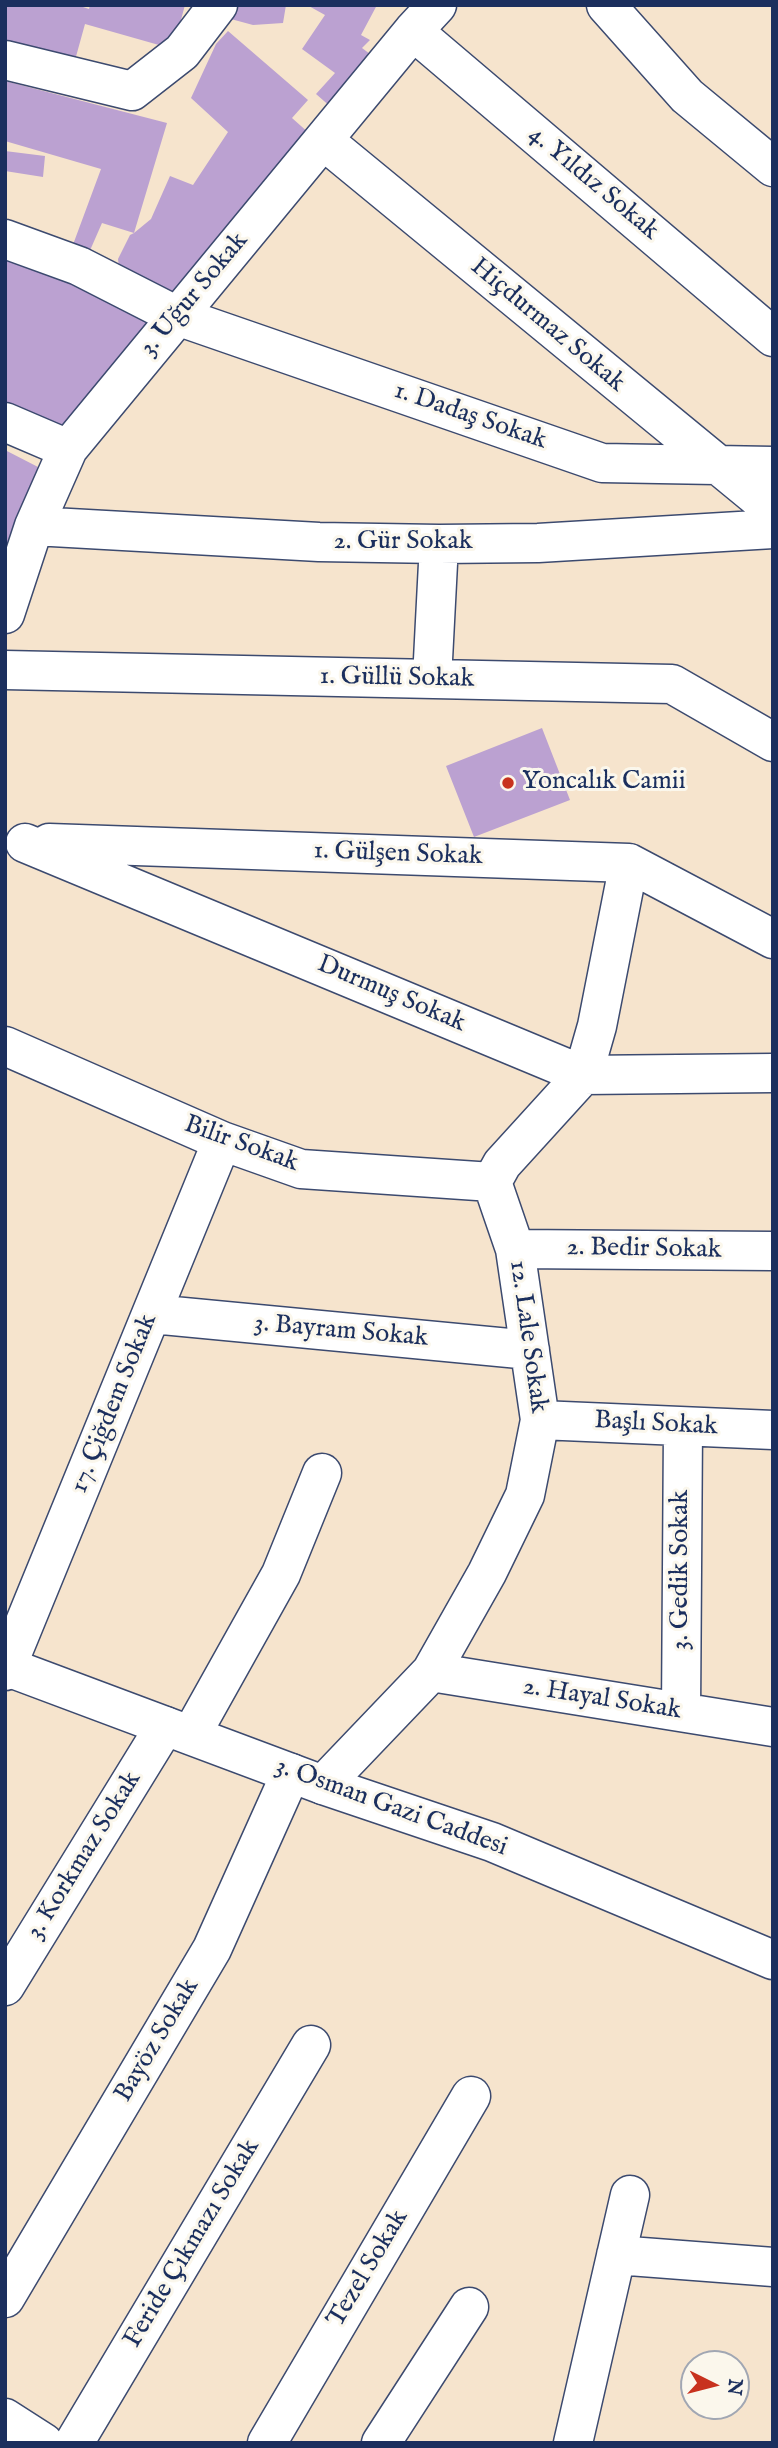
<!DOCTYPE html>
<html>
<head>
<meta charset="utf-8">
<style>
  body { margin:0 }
  #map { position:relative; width:778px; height:2448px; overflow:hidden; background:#f6e4cd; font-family:"IM FELL English",serif }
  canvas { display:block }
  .frame { position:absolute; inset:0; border:7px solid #1b2f5e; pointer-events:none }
  .north { position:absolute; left:680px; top:2350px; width:70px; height:70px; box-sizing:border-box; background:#fbf7ec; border:2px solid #a1a7b3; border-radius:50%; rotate:96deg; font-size:19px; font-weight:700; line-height:28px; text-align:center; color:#1b2f5e }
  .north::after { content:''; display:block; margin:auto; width:24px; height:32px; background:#c8321e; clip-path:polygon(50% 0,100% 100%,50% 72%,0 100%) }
</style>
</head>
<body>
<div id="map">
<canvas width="778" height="2448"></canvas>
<div class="frame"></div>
<div class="north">N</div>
</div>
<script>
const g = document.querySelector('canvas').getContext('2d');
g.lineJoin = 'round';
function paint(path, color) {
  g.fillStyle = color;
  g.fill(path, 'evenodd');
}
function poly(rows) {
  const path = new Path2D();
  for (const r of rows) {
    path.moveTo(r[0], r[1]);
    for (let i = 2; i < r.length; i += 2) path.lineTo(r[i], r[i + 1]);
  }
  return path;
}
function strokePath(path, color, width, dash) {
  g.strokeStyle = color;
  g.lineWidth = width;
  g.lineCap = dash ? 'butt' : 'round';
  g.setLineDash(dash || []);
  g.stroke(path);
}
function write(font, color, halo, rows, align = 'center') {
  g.font = font + ' "IM FELL English",serif';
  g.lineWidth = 6;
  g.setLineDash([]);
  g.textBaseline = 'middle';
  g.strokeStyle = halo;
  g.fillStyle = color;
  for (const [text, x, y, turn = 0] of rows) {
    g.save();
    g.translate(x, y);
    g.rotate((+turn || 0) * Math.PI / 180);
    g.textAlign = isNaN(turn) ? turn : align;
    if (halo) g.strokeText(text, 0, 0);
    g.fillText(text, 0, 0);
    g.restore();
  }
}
paint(poly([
  [5,5,77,5,89,9,90,5,185,5,173,49,85,24,72,71,5,53],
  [221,5,286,5,283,23,253,25,216,15],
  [307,5,377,5,361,35,370,40,362,48,382,63,340,115,316,94,335,73,302,49,325,15],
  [228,31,308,100,292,118,310,134,182,297,119,268,118,259,130,235,134,233,102,223,88,255,71,250,101,169,5,141,5,81,167,123,134,233,151,219,170,176,193,185,228,132,191,98,216,44],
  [5,151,45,156,43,177,5,171],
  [5,254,154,317,74,425,64,422,60,432,5,413],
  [5,450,38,467,5,549],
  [542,728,570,800,474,837,446,766]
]), '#bba1d1');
const minor = poly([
  [606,5,687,96,773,167],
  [413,31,773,337],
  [5,60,132,91,182,52,218,5],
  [323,140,773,510],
  [5,239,79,266,177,316,602,463,773,466],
  [5,422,68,449],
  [34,526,319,542,439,544,538,543,773,529],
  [5,614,34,526,68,449,413,31,437,5],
  [5,670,672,684,773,742],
  [432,679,439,544],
  [25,843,583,1075,773,1073],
  [49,843,629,863,773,939],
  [5,1046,222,1141,301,1169,492,1182],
  [515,1249,773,1251],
  [152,1314,530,1350],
  [540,1420,773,1430],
  [5,1671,222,1141],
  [431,1672,773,1727],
  [681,1712,683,1427],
  [191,1735,281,1574,322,1473],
  [323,1785,431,1672,487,1573,525,1495,540,1420,515,1249,492,1182,502,1164,583,1075,597,1026,629,863],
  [5,1986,165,1726],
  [616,2255,773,2267],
  [5,2298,212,1949,291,1773],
  [5,2418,44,2443],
  [74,2443,311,2045],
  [267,2443,471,2096],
  [381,2443,469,2307],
  [573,2443,630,2195]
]);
const major = poly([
  [5,1666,323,1785,492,1842,773,1960]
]);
strokePath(minor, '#3c4a6f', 41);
strokePath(major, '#3c4a6f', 41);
strokePath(minor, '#fff', 38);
strokePath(major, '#fff', 38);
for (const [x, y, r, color] of [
  [508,783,7,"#c8321e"]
]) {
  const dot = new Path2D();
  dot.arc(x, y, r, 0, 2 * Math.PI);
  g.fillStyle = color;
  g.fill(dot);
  strokePath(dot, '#fbf7ec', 2.5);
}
write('26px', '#1b2f5e', '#fbf7ec', [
  ["4. Yıldız Sokak",593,184,40],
  ["3. Uğur Sokak",195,295,-50],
  ["Hiçdurmaz Sokak",547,326,40],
  ["1. Dadaş Sokak",470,417,19],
  ["2. Gür Sokak",403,543],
  ["1. Güllü Sokak",397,679,1],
  ["1. Gülşen Sokak",398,855,2],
  ["Durmuş Sokak",391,995,23],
  ["Bilir Sokak",241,1145,20],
  ["2. Bedir Sokak",644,1250,1],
  ["3. Bayram Sokak",341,1332,5],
  ["12. Lale Sokak",527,1337,82],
  ["17. Çiğdem Sokak",115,1404,-68],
  ["Başlı Sokak",656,1425,3],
  ["3. Gedik Sokak",682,1570,-90],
  ["2. Hayal Sokak",602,1700,9],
  ["3. Osman Gazi Caddesi",391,1808,20],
  ["3. Korkmaz Sokak",85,1856,-58],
  ["Bayöz Sokak",158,2041,-59],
  ["Feride Çıkmazı Sokak",193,2244,-59],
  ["Tezel Sokak",369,2269,-59]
]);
write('26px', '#1b2f5e', '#fbf7ec', [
  ["Yoncalık Camii",522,783]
], 'left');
</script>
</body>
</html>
